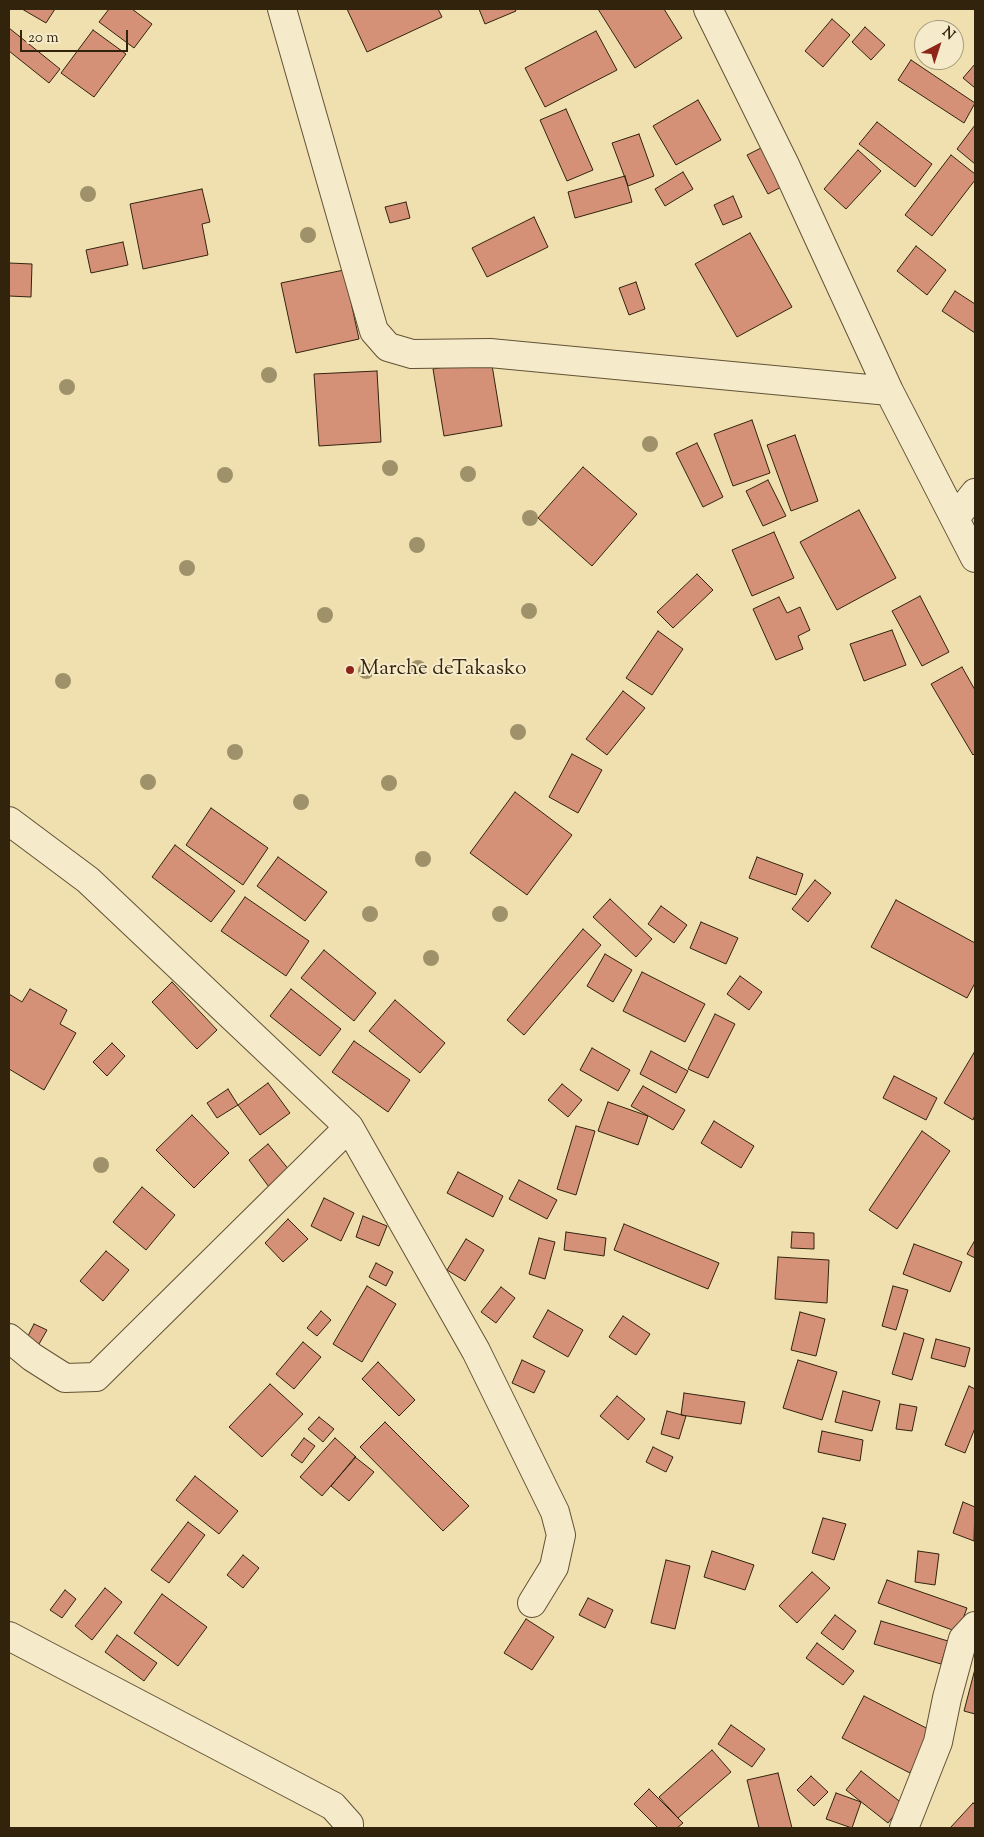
<!DOCTYPE html>
<html>
<head>
<meta charset="utf-8">
<style>
  body { margin:0 }
  #map { position:relative; width:984px; height:1837px; overflow:hidden; background:#f0e0af; font-family:"Sorts Mill Goudy",serif }
  canvas { display:block }
  .frame { position:absolute; inset:0; border:10px solid #32230d; pointer-events:none }
  .north { position:absolute; left:914px; top:20px; width:50px; height:50px; box-sizing:border-box; background:#f5ebcb; border:1px solid #a79b7f; border-radius:50%; rotate:40deg; font-size:14px; font-weight:700; line-height:20px; text-align:center; color:#32230d }
  .north::after { content:''; display:block; margin:auto; width:18px; height:22px; background:#8f2418; clip-path:polygon(50% 0,100% 100%,50% 72%,0 100%) }
  .scale { position:absolute; left:20px; top:30px; width:108px; height:22px; box-sizing:border-box; border:2px solid #32230d; border-top:0; padding-left:6px; font-size:15px; line-height:18px; white-space:nowrap; color:#32230d; -webkit-text-stroke:4px #f5ebcb; paint-order:stroke }
</style>
</head>
<body>
<div id="map">
<canvas width="984" height="1837"></canvas>
<div class="frame"></div>
<div class="north">N</div>
<div class="scale">20 m</div>
</div>
<script>
const g = document.querySelector('canvas').getContext('2d');
g.lineJoin = 'round';
function paint(path, color) {
  g.fillStyle = color;
  g.fill(path, 'evenodd');
}
function poly(rows) {
  const path = new Path2D();
  for (const r of rows) {
    path.moveTo(r[0], r[1]);
    for (let i = 2; i < r.length; i += 2) path.lineTo(r[i], r[i + 1]);
  }
  return path;
}
function strokePath(path, color, width, dash) {
  g.strokeStyle = color;
  g.lineWidth = width;
  g.lineCap = dash ? 'butt' : 'round';
  g.setLineDash(dash || []);
  g.stroke(path);
}
function write(font, color, halo, rows, align = 'center') {
  g.font = font + ' "Sorts Mill Goudy",serif';
  g.lineWidth = 4;
  g.setLineDash([]);
  g.textBaseline = 'middle';
  g.strokeStyle = halo;
  g.fillStyle = color;
  for (const [text, x, y, turn = 0] of rows) {
    g.save();
    g.translate(x, y);
    g.rotate((+turn || 0) * Math.PI / 180);
    g.textAlign = isNaN(turn) ? turn : align;
    if (halo) g.strokeText(text, 0, 0);
    g.fillText(text, 0, 0);
    g.restore();
  }
}
const building = poly([
  [22,9,55,9,46,23,22,9],
  [109,9,132,9,152,24,134,48,99,22,109,9],
  [347,9,438,9,442,17,367,52,347,9],
  [479,9,515,9,516,11,485,24,479,9],
  [598,9,664,9,682,38,635,68,598,9],
  [832,19,850,35,823,67,805,51,832,19],
  [865,27,885,45,871,60,852,42,865,27],
  [9,28,60,69,49,83,9,51,9,28],
  [93,30,126,54,94,97,61,73,93,30],
  [596,31,617,70,545,107,525,68,596,31],
  [911,60,975,103,964,123,898,80,911,60],
  [975,64,975,88,963,78,975,64],
  [698,100,721,140,676,165,653,126,698,100],
  [566,109,593,170,567,181,540,120,566,109],
  [877,122,932,164,915,187,859,144,877,122],
  [975,125,975,164,957,149,975,125],
  [639,134,654,176,628,186,612,143,639,134],
  [765,146,785,185,768,194,747,155,765,146],
  [858,150,881,171,846,209,824,189,858,150],
  [951,155,975,174,975,180,932,236,905,215,951,155],
  [683,172,693,189,665,206,655,189,683,172],
  [625,176,632,202,575,218,568,192,625,176],
  [202,189,210,222,202,224,208,255,143,269,130,204,202,189],
  [733,196,742,217,723,225,714,205,733,196],
  [406,202,410,218,390,223,385,207,406,202],
  [534,217,548,247,487,277,472,248,534,217],
  [750,233,792,307,737,337,695,264,750,233],
  [123,242,128,265,91,273,86,250,123,242],
  [916,246,946,270,927,295,897,271,916,246],
  [9,263,32,264,31,297,9,296,9,263],
  [344,270,359,339,296,353,281,283,344,270],
  [636,282,645,309,629,315,619,288,636,282],
  [955,291,975,304,975,333,942,311,955,291],
  [491,359,502,426,444,436,433,369,491,359],
  [377,371,381,442,319,446,314,374,377,371],
  [752,420,770,473,733,486,714,434,752,420],
  [795,435,818,501,791,511,767,445,795,435],
  [697,443,723,497,703,507,676,453,697,443],
  [583,467,637,514,592,566,538,518,583,467],
  [768,480,786,516,763,526,746,491,768,480],
  [859,510,896,578,837,610,800,542,859,510],
  [774,532,794,578,752,596,732,550,774,532],
  [697,574,713,590,673,628,657,612,697,574],
  [920,596,949,652,922,666,892,611,920,596],
  [779,597,787,613,800,607,810,630,798,636,803,649,776,660,753,609,779,597],
  [892,630,906,665,864,681,850,644,892,630],
  [658,631,683,649,652,695,626,678,658,631],
  [962,667,975,690,975,753,973,755,931,684,962,667],
  [623,691,645,708,607,755,586,739,623,691],
  [572,754,602,770,578,813,549,797,572,754],
  [515,792,572,835,527,895,470,853,515,792],
  [211,808,268,848,243,885,186,845,211,808],
  [175,845,235,891,211,922,152,877,175,845],
  [278,857,327,892,305,921,257,886,278,857],
  [757,857,803,874,796,895,749,878,757,857],
  [815,880,831,893,808,922,792,909,815,880],
  [245,897,309,941,286,976,221,931,245,897],
  [610,899,652,939,636,957,593,917,610,899],
  [896,900,975,943,975,983,967,998,871,947,896,900],
  [661,906,687,925,674,943,648,924,661,906],
  [701,922,738,938,726,964,690,948,701,922],
  [583,929,601,945,524,1035,507,1020,583,929],
  [324,950,376,993,354,1021,301,978,324,950],
  [605,954,632,970,613,1002,587,986,605,954],
  [642,972,705,1004,685,1042,623,1011,642,972],
  [740,976,762,992,749,1010,727,994,740,976],
  [172,982,217,1030,197,1049,152,1002,172,982],
  [30,989,67,1010,60,1024,76,1033,44,1090,9,1069,9,994,22,1002,30,989],
  [291,989,341,1029,320,1056,270,1016,291,989],
  [395,1000,445,1043,420,1073,369,1031,395,1000],
  [715,1014,735,1024,708,1078,688,1069,715,1014],
  [354,1041,410,1080,388,1112,332,1072,354,1041],
  [112,1043,125,1056,107,1076,93,1062,112,1043],
  [592,1048,630,1070,618,1091,580,1070,592,1048],
  [651,1051,688,1071,676,1093,640,1074,651,1051],
  [975,1051,975,1115,973,1120,944,1103,975,1051],
  [894,1076,937,1098,926,1120,883,1098,894,1076],
  [268,1083,290,1113,260,1135,238,1105,268,1083],
  [562,1084,582,1100,568,1117,548,1100,562,1084],
  [643,1086,685,1110,673,1130,631,1106,643,1086],
  [228,1089,238,1105,217,1118,207,1103,228,1089],
  [608,1102,648,1116,638,1145,598,1131,608,1102],
  [192,1115,229,1153,194,1188,156,1150,192,1115],
  [714,1121,754,1146,741,1168,701,1143,714,1121],
  [576,1126,595,1131,576,1195,557,1189,576,1126],
  [922,1131,950,1151,897,1229,869,1210,922,1131],
  [268,1144,290,1171,269,1187,249,1160,268,1144],
  [458,1172,503,1196,493,1217,447,1193,458,1172],
  [519,1180,557,1200,547,1219,509,1199,519,1180],
  [142,1187,175,1215,146,1250,113,1222,142,1187],
  [324,1198,354,1213,341,1241,311,1226,324,1198],
  [363,1216,387,1226,379,1246,356,1237,363,1216],
  [288,1219,308,1239,283,1262,265,1243,288,1219],
  [624,1224,719,1263,708,1289,614,1250,624,1224],
  [566,1232,606,1238,604,1256,564,1250,566,1232],
  [792,1232,814,1233,814,1249,791,1248,792,1232],
  [539,1238,555,1242,545,1279,529,1274,539,1238],
  [466,1239,484,1250,465,1281,447,1270,466,1239],
  [975,1240,975,1258,967,1254,975,1240],
  [914,1244,962,1262,950,1292,903,1274,914,1244],
  [106,1251,129,1270,103,1301,80,1281,106,1251],
  [778,1257,829,1260,827,1303,775,1299,778,1257],
  [376,1263,393,1272,386,1286,369,1277,376,1263],
  [367,1286,396,1304,362,1362,333,1344,367,1286],
  [893,1286,908,1290,896,1330,882,1326,893,1286],
  [501,1287,515,1298,496,1323,481,1312,501,1287],
  [548,1310,583,1330,568,1357,533,1337,548,1310],
  [321,1311,331,1320,317,1336,307,1328,321,1311],
  [800,1312,825,1319,816,1356,791,1350,800,1312],
  [623,1316,650,1334,636,1355,609,1337,623,1316],
  [34,1324,47,1330,39,1344,27,1338,34,1324],
  [904,1333,924,1339,912,1380,892,1374,904,1333],
  [936,1339,970,1348,965,1367,931,1358,936,1339],
  [303,1342,321,1357,294,1389,276,1374,303,1342],
  [522,1360,545,1371,534,1393,512,1383,522,1360],
  [798,1360,837,1372,822,1420,783,1408,798,1360],
  [378,1362,415,1400,399,1416,362,1379,378,1362],
  [270,1384,303,1414,262,1457,229,1427,270,1384],
  [969,1386,975,1389,975,1428,965,1453,945,1445,969,1386],
  [843,1391,880,1401,872,1431,835,1422,843,1391],
  [684,1393,745,1402,741,1424,681,1415,684,1393],
  [617,1396,645,1419,628,1440,600,1416,617,1396],
  [900,1404,917,1407,912,1431,896,1429,900,1404],
  [667,1411,686,1416,679,1439,661,1434,667,1411],
  [319,1417,334,1429,323,1442,308,1429,319,1417],
  [385,1422,469,1506,443,1531,360,1447,385,1422],
  [822,1431,863,1440,860,1461,818,1452,822,1431],
  [304,1438,315,1446,302,1463,291,1455,304,1438],
  [335,1438,356,1457,322,1496,300,1477,335,1438],
  [653,1447,673,1457,666,1472,646,1462,653,1447],
  [355,1457,374,1472,349,1501,331,1486,355,1457],
  [195,1476,238,1511,219,1534,176,1500,195,1476],
  [963,1502,975,1507,974,1541,953,1533,963,1502],
  [823,1518,846,1524,834,1560,812,1553,823,1518],
  [188,1522,205,1535,169,1583,151,1570,188,1522],
  [712,1551,754,1565,745,1590,704,1577,712,1551],
  [918,1551,939,1554,935,1585,915,1582,918,1551],
  [243,1555,259,1568,243,1588,227,1575,243,1555],
  [666,1560,690,1566,675,1629,651,1623,666,1560],
  [812,1572,830,1588,797,1623,779,1606,812,1572],
  [887,1580,967,1608,958,1632,878,1603,887,1580],
  [105,1588,122,1602,92,1640,75,1626,105,1588],
  [65,1590,76,1599,62,1618,50,1610,65,1590],
  [162,1594,207,1627,178,1666,134,1633,162,1594],
  [588,1598,613,1610,605,1628,579,1615,588,1598],
  [835,1615,856,1631,843,1650,821,1633,835,1615],
  [526,1619,554,1637,532,1670,504,1653,526,1619],
  [881,1621,948,1641,941,1664,874,1644,881,1621],
  [117,1635,157,1663,144,1681,105,1652,117,1635],
  [817,1643,854,1671,843,1685,806,1658,817,1643],
  [975,1669,975,1714,964,1711,975,1669],
  [864,1696,932,1731,910,1773,842,1738,864,1696],
  [731,1725,765,1749,752,1767,718,1744,731,1725],
  [712,1750,731,1772,678,1818,659,1797,712,1750],
  [861,1771,903,1804,888,1823,846,1790,861,1771],
  [778,1773,792,1828,759,1828,747,1780,778,1773],
  [811,1776,828,1792,814,1806,797,1790,811,1776],
  [649,1789,683,1823,677,1828,658,1828,634,1804,649,1789],
  [836,1793,861,1802,852,1828,826,1819,836,1793],
  [973,1803,975,1805,975,1828,950,1828,973,1803]
]);
paint(building, '#d49178');
strokePath(building, '#32230d', 1);
const minor = poly([
  [282,9,374,331,388,347,412,354,490,353,889,391],
  [708,9,786,167,889,391,975,558],
  [955,518,975,493],
  [9,821,88,880,349,1127,476,1351,555,1512,561,1535,554,1567,532,1603],
  [9,1338,32,1357,65,1378,96,1377,349,1127],
  [9,1636,333,1806,349,1824,349,1828],
  [904,1828,938,1742,947,1698,963,1639,975,1626]
]);
strokePath(minor, '#625236', 30);
strokePath(minor, '#f5ebcb', 28);
g.fillStyle = '#9f926a';
for (const [x, y] of [
  [88,194],
  [308,235],
  [269,375],
  [67,387],
  [650,444],
  [390,468],
  [468,474],
  [225,475],
  [530,518],
  [417,545],
  [187,568],
  [529,611],
  [325,615],
  [418,668],
  [366,671],
  [63,681],
  [518,732],
  [235,752],
  [148,782],
  [389,783],
  [301,802],
  [423,859],
  [370,914],
  [500,914],
  [431,958],
  [101,1165]
]) {
  g.beginPath();
  g.arc(x, y, 8, 0, 2 * Math.PI);
  g.fill();
}
for (const [x, y, r, color] of [
  [350,670,5,"#8f2418"]
]) {
  const dot = new Path2D();
  dot.arc(x, y, r, 0, 2 * Math.PI);
  g.fillStyle = color;
  g.fill(dot);
  strokePath(dot, '#f5ebcb', 2);
}
write('21px', '#32230d', '#f5ebcb', [
  ["Marche deTakasko",360,670]
], 'left');
</script>
</body>
</html>
